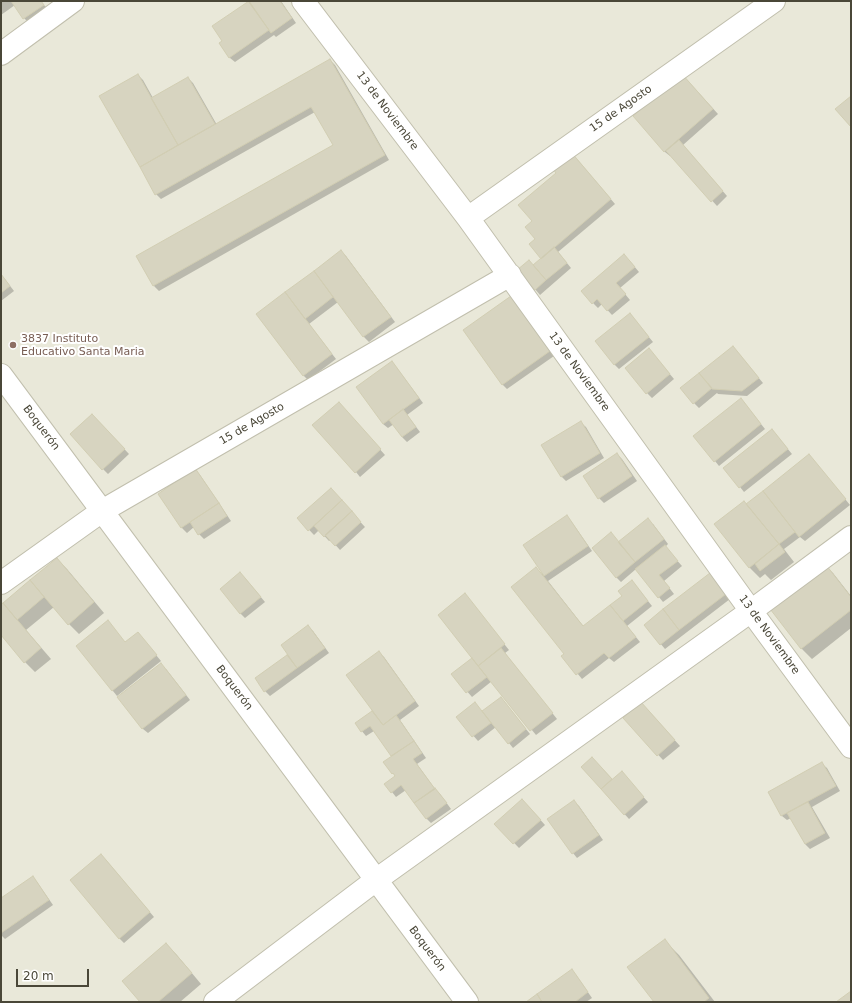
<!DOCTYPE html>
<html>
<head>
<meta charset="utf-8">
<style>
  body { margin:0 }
  #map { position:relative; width:852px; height:1003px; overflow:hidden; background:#f5f5eb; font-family:"DejaVu Sans",sans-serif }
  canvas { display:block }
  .frame { position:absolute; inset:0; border:2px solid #4a4738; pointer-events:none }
  .scale { position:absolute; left:16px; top:969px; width:73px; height:18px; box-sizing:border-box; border:2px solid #4a4738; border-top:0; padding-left:5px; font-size:12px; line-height:14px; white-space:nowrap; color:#4a4738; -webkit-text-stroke:3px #fff; paint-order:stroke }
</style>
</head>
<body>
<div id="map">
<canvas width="852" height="1003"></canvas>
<div class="frame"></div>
<div class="scale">20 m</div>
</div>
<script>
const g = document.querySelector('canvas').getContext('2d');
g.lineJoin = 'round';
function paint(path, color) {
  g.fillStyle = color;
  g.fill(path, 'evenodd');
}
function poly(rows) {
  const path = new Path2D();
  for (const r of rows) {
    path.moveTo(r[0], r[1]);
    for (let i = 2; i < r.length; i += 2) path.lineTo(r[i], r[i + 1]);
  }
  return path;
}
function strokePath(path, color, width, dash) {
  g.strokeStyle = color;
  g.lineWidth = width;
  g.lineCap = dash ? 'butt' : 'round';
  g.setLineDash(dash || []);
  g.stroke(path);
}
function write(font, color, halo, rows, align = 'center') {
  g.font = font + ' "DejaVu Sans",sans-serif';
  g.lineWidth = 4;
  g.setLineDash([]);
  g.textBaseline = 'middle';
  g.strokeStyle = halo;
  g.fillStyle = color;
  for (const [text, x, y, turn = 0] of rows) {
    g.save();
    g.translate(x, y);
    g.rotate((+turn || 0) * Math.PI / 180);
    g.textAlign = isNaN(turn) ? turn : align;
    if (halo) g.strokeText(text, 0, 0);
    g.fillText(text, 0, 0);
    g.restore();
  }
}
paint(poly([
  [1,1,851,1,851,1002,1,1002]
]), '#e9e8d9');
paint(poly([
  [1,1,41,1,48,10,29,23,24,18,15,5,1,15],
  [250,1,281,1,296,23,276,37,274,35,235,62,230,58,220,44,224,41],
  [330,60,335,65,389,160,159,291,154,286,137,257,334,145,315,112,161,199,156,194,101,96,138,75,143,80,153,98,188,78,193,83,217,125],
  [687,80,718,114,683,145,727,196,717,206,671,155,670,156,665,152,635,116],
  [576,158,615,204,558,252,571,268,540,295,519,270,534,266,542,259,536,239,533,222,558,173],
  [341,252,346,256,395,322,369,342,364,337,338,302,309,324,336,359,308,380,303,375,258,314],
  [629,260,639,272,620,288,630,300,612,315,602,304,598,308,593,303],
  [1,274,14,291,1,301],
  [516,302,554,356,507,389,502,384],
  [630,314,653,342,619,369,614,364],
  [733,347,763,383,747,396,718,394,717,393,699,408,694,403],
  [653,354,674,379,652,398,647,393],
  [396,367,423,403,407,415,420,432,407,442,402,437,394,424,388,428,383,424],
  [741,399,765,429,719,466,715,461],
  [343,408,385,455,360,477,356,472],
  [97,420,129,454,108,474,103,469],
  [581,423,586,427,604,458,566,481,561,476],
  [772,430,792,454,744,492,725,468],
  [617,454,622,459,637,481,604,503,599,498],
  [809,455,850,505,805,541,800,537,784,549,794,562,771,580,765,574,760,578,750,568,716,525,747,505],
  [195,470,200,475,231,521,204,539,199,534,194,527,187,533,182,528,159,494],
  [335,494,365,527,340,550,331,540,329,541,319,530,314,535,298,518],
  [567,517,571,521,592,551,548,581,584,627,636,586,652,606,627,626,640,642,614,662,609,658,582,679,563,656,565,654,536,568,542,574],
  [653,524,668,544,665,547,682,566,664,581,674,594,663,602,636,569,621,582,616,577,619,543],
  [57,559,67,569,104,613,79,634,69,624,54,607,26,630,51,659,35,672,25,662,1,634,1,606],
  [823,563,833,573,851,596,851,628,812,659,802,649,768,605],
  [710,575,730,599,665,649,645,625],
  [245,578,265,602,245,618,240,613],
  [469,600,509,650,505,653,557,719,536,735,492,681,472,697,452,674,473,658],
  [308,627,313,631,329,653,270,696,265,691,256,678,289,655],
  [142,638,161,661,117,696,77,646,125,642],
  [379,653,384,657,419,706,400,720,426,758,417,764,435,789,440,794,451,809,431,823,426,818,406,790,396,797,392,792,396,777,385,762,393,757,374,731,366,736,356,724,373,711],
  [166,669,190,700,148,733,143,729,119,697],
  [501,698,530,734,513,748,496,727,478,741,457,717,483,712],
  [646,708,680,746,663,760,624,718],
  [597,763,613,780,626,778,648,802,629,819,582,767],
  [822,764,827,768,840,791,812,807,830,838,810,849,805,844,791,818,787,820,782,816,769,793],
  [574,802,579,806,603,840,577,858,573,853],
  [527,805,545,825,519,848,496,824],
  [106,860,154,917,124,943,119,938],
  [32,878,37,882,53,905,5,939,1,935,1,899],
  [664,940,679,955,715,1002,655,1002],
  [166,944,176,954,201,984,180,1002,141,1002],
  [576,975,592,998,586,1002,528,1002]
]), '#0003');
const building = poly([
  [11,1,41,1,44,5,23,19,11,1],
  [248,1,280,1,292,18,271,33,248,1],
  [249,1,269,30,229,58,219,43,222,41,212,26,249,1],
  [330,59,385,155,153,286,136,256,333,145,311,107,155,195,140,167,330,59],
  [138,74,178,145,140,167,99,96,138,74],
  [682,74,713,109,664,152,633,116,682,74],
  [188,77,215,124,178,145,151,98,188,77],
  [851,96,851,127,835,109,851,96],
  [679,140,723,191,711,202,666,151,679,140],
  [571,152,611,199,541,259,529,244,535,239,525,227,532,221,518,205,556,173,552,168,571,152],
  [554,247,567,263,546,280,533,265,554,247],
  [341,250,391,317,363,337,314,271,341,250],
  [624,254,635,267,616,283,626,294,607,311,597,299,592,304,581,291,624,254],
  [529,260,546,280,535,290,517,270,529,260],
  [314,271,333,297,305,319,285,292,314,271],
  [1,274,10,286,1,293,1,274],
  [285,292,332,354,303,376,256,314,285,292],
  [511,296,550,351,502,385,463,330,511,296],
  [630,313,649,337,614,365,595,341,630,313],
  [733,346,759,378,742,391,712,389,699,373,733,346],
  [649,348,670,374,646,394,625,368,649,348],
  [392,361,419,398,383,424,356,387,392,361],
  [699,373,712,388,693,404,680,388,699,373],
  [741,398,761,424,714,462,693,436,741,398],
  [339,402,381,449,355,473,312,425,339,402],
  [403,409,416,427,402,437,389,420,403,409],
  [92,414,125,449,102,470,70,434,92,414],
  [581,421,600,453,561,477,541,445,581,421],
  [772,429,788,449,739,488,723,468,772,429],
  [617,453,632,476,598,499,583,476,617,453],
  [809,454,846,499,799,537,763,491,809,454],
  [195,468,219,503,181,528,158,494,195,468],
  [331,488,342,500,308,531,297,518,331,488],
  [763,491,795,532,779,544,746,504,763,491],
  [342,500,352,511,324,537,314,526,342,500],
  [744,501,779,544,749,568,714,524,744,501],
  [219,503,227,516,198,535,190,522,219,503],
  [352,511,361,522,335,546,325,535,352,511],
  [567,515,588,546,544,576,523,545,567,515],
  [648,518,664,539,635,562,618,542,648,518],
  [611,532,635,562,616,578,592,548,611,532],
  [779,544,785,552,760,571,755,564,779,544],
  [665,545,678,561,659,575,670,588,658,598,635,569,665,545],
  [57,558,94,602,68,625,30,580,57,558],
  [823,561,851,597,851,610,801,649,767,605,823,561],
  [536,567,583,626,610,605,636,637,609,658,604,653,576,675,561,656,564,654,511,587,536,567],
  [240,572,261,597,240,614,220,589,240,572],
  [710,573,726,594,679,630,663,609,710,573],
  [30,580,44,597,17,620,3,603,30,580],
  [632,580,648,601,623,621,610,605,622,596,618,591,632,580],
  [465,593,505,644,478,666,438,615,465,593],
  [3,603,41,648,24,663,1,635,1,605,3,603],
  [663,609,679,630,660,645,644,625,663,609],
  [108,620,125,642,138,632,157,655,112,691,76,646,108,620],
  [308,625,325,648,297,668,281,645,308,625],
  [501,648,553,713,530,731,478,666,501,648],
  [379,651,415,701,383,725,346,675,379,651],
  [287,655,297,668,264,692,255,678,287,655],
  [472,658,487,677,466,693,451,674,472,658],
  [161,663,186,695,142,729,117,697,161,663],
  [501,697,526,729,508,744,482,711,501,697],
  [475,702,491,723,472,737,456,717,475,702],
  [641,702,675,740,657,756,623,718,641,702],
  [372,711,383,725,396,715,414,741,391,756,370,726,361,732,355,723,372,711],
  [414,741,422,753,413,759,435,789,414,803,401,785,391,793,384,784,395,776,393,773,392,774,383,762,414,741],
  [592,757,612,779,601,789,581,767,592,757],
  [822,762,836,786,781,816,768,792,822,762],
  [622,771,644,797,624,815,601,789,622,771],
  [435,788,447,803,426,819,414,803,435,788],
  [522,799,541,820,513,844,494,824,522,799],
  [574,800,599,835,572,854,547,819,574,800],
  [808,802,825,833,805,844,787,813,808,802],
  [101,854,150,912,119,939,70,880,101,854],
  [33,876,49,900,1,933,1,898,33,876],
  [665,939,709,998,704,1002,654,1002,627,967,665,939],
  [166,943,192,973,158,1002,140,1002,122,981,166,943],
  [572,969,588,992,575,1002,542,1002,537,994,572,969],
  [851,991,851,1002,836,1002,851,991],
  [537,994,542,1002,526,1002,537,994]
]);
paint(building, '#d7d4c0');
strokePath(building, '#d2ceb3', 1);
const minor = poly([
  [303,1,468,218,751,611,851,747],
  [1,54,73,1],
  [468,218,774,1],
  [1,375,467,1002],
  [1,583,102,511,510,275],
  [215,1002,376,880,751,611,851,537]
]);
strokePath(minor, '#c1bfad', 24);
strokePath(minor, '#fff', 22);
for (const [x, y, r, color] of [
  [13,345,4,"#8d6e63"]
]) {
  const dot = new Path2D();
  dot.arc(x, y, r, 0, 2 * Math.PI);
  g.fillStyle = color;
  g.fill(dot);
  strokePath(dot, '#fff', 1.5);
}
write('11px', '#4a4738', '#fff', [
  ["15 de Agosto",621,109,-35],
  ["13 de Noviembre",387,111,53],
  ["13 de Noviembre",579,372,54],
  ["15 de Agosto",252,424,-30],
  ["Boquerón",41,428,53],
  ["13 de Noviembre",769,635,54],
  ["Boquerón",234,688,53],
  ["Boquerón",427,949,53]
]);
write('11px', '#785e54', '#fff', [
  ["3837 Instituto",21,339],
  ["Educativo Santa Maria",21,352]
], 'left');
</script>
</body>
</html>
